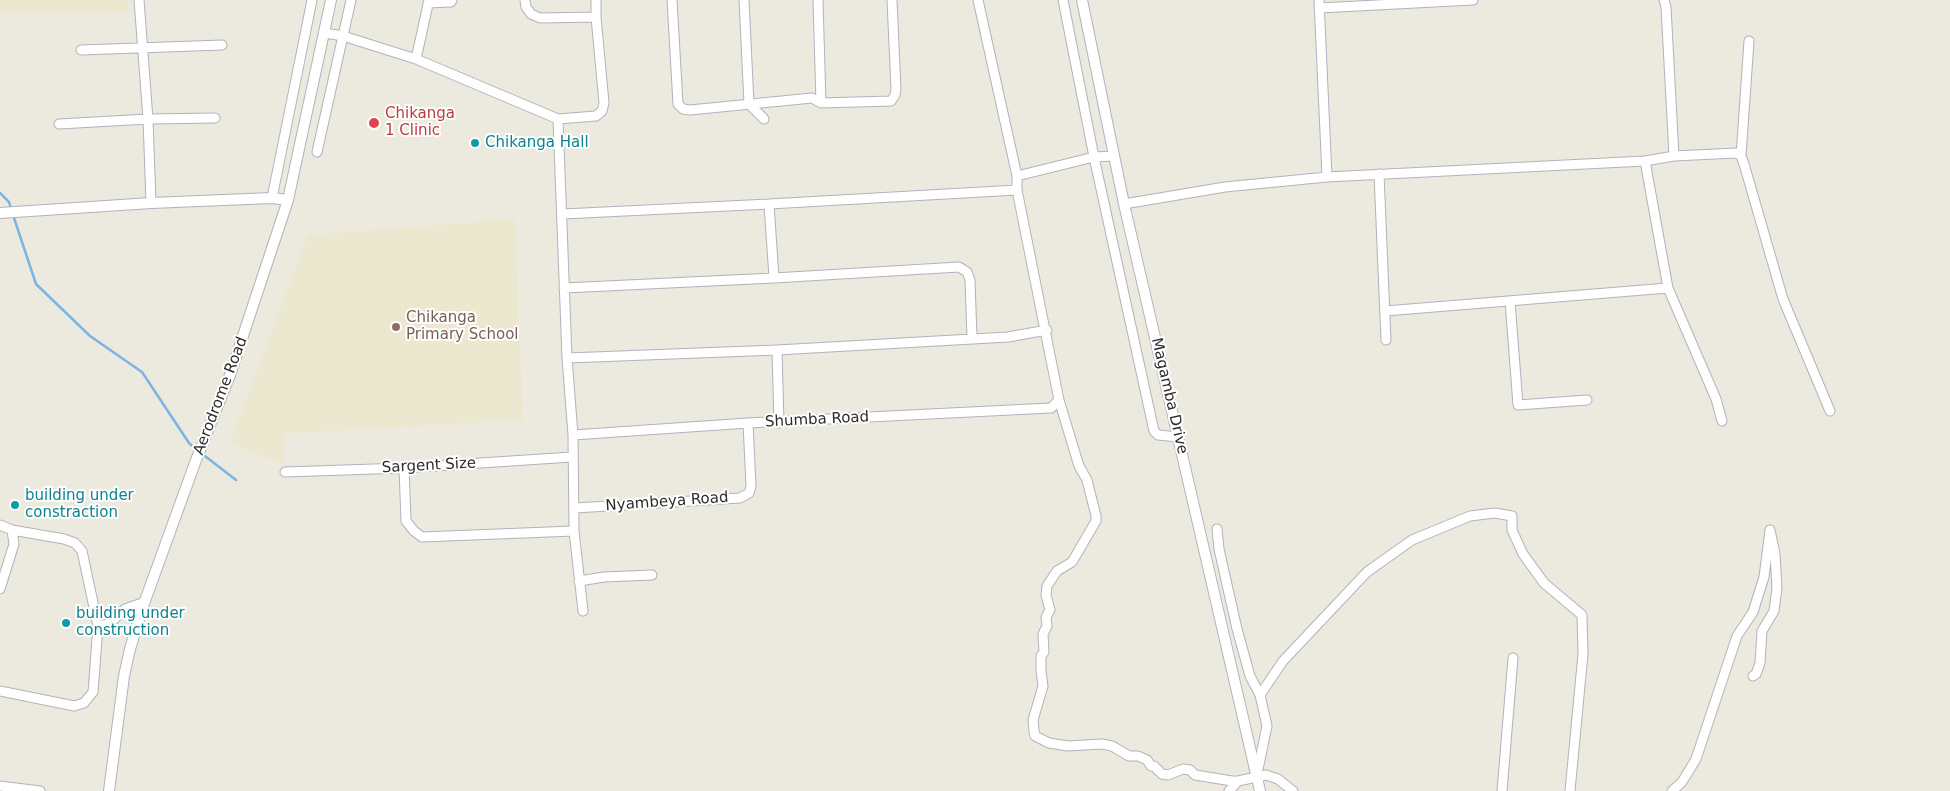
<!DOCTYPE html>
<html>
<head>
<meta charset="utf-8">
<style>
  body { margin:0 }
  canvas { display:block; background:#ece9df }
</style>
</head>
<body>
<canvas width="1950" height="791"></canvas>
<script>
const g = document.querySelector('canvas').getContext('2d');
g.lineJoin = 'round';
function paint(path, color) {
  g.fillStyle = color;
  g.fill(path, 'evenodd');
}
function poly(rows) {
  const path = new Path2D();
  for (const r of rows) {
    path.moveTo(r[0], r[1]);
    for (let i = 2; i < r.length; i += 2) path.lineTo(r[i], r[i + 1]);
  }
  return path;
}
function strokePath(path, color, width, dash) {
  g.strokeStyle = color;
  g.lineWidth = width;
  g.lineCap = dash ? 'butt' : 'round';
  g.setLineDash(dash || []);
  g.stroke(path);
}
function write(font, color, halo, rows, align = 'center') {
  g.font = font + ' "DejaVu Sans",sans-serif';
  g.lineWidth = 4;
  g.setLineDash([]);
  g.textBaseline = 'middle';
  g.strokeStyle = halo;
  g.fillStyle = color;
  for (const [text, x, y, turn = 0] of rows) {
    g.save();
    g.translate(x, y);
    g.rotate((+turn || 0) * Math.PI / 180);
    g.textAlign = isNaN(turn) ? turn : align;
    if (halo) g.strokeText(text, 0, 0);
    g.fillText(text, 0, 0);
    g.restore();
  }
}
paint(poly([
  [0,0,128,0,128,12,0,13],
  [515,219,523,420,284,434,284,464,230,443,308,235]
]), '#ece8d0');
strokePath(poly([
  [0,193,9,202,11,209],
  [13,215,36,284,90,336,142,372,189,443,197,450],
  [201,453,236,480]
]), '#7cb4e4', 2.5);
const minor = poly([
  [139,0,148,119,151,203],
  [525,0,526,7,531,14,540,18,596,17,604,103,602,111,596,116,558,119],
  [596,0,596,17],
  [672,0,678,104,683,109,690,110,812,98,821,103,891,101,895,95,896,89,892,0],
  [744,0,749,104,764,119],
  [818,0,821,103],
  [978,0,1017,176,1017,190,1059,400,1079,466,1087,480,1096,516,1096,521,1072,562,1057,571,1047,586,1046,595,1050,610,1046,617,1047,626,1043,634,1044,652,1041,656,1041,671,1043,686,1033,720,1034,731,1035,736,1049,743,1068,746,1102,744,1112,746,1129,756,1138,756,1147,760,1151,766,1154,766,1162,774,1168,775,1183,769,1190,770,1195,775,1232,781,1238,781],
  [1063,0,1094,157,1154,431,1158,435,1178,437],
  [1319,0,1327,177],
  [1664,0,1666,7,1674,156],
  [428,3,451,2,452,0],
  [1319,8,1473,0],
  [325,33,343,36,416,59,558,119,567,358,573,435,574,531,583,611],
  [81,50,222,45],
  [416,59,429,0],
  [59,124,148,119,215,118],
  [317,152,351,0],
  [1741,156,1749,41],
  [1379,174,1386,340],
  [1017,176,1094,157,1114,156],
  [272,198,312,0],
  [769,204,774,278],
  [1124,204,1225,187,1327,177,1645,161,1674,156,1736,153,1741,156,1744,164,1783,299,1830,411],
  [563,214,769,204,1017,190],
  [564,288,774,278,959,267,967,272,970,280,972,338],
  [1668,288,1716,399,1722,421],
  [1510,301,1518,405,1587,400],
  [1385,311,1668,288,1645,161],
  [777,350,779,423],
  [567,358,777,350,1008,337,1047,330],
  [573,435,748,423,1051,408,1059,400],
  [404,468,406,521,414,531,422,537,574,531],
  [285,472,404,468,572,457],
  [575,508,740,498,749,493,751,486,748,423],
  [0,525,12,530,14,544,0,589],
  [1217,529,1219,549,1237,629,1250,676,1260,695],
  [579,581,604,577,652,575],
  [98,626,109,624,125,609,145,602],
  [0,691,74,706,84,703,93,692,98,626,82,551,75,543,64,539,12,530],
  [1257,774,1267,726,1260,695,1283,661,1367,572,1412,540,1470,516,1495,513,1512,516,1512,530,1523,554,1544,583,1582,615,1583,654,1570,791],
  [0,786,40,791],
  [1229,791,1238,781,1266,775,1278,779,1293,791],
  [1502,791,1513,658],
  [1672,791,1682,782,1696,759,1737,636,1753,612,1764,577,1770,530,1775,554,1777,588,1774,611,1762,631,1760,663,1756,674,1753,676]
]);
const tertiary = poly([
  [1082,0,1124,204,1260,791],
  [0,213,151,203,272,198,288,200],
  [109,791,124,676,130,649,142,609,196,460,230,375,288,200,331,0]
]);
strokePath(minor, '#b2b2bd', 11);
strokePath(tertiary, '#b2b2bd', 12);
strokePath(minor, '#fff', 9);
strokePath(tertiary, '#fff', 10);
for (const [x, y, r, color] of [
  [374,123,6,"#e0444e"],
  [475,143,5,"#0f9aa8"],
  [396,327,5,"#8d6e63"],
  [15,505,5,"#0f9aa8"],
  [66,623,5,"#0f9aa8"]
]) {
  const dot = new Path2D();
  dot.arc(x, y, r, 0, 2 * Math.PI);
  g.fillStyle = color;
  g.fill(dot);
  strokePath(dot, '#fff', 2);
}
write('15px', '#be3a42', '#fff', [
  ["Chikanga",385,114],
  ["1 Clinic",385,131]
], 'left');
write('15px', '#0d838f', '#fff', [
  ["Chikanga Hall",485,143],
  ["building under",25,496],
  ["constraction",25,513],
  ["building under",76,614],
  ["construction",76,631]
], 'left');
write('15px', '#785e54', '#fff', [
  ["Chikanga",406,318],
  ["Primary School",406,335]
], 'left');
write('15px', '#2b2b2b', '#fff', [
  ["Aerodrome Road",221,396,-69],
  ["Magamba Drive",1169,396,77],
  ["Shumba Road",817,420,-3],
  ["Sargent Size",429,466,-3],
  ["Nyambeya Road",667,502,-4]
]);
</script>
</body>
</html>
